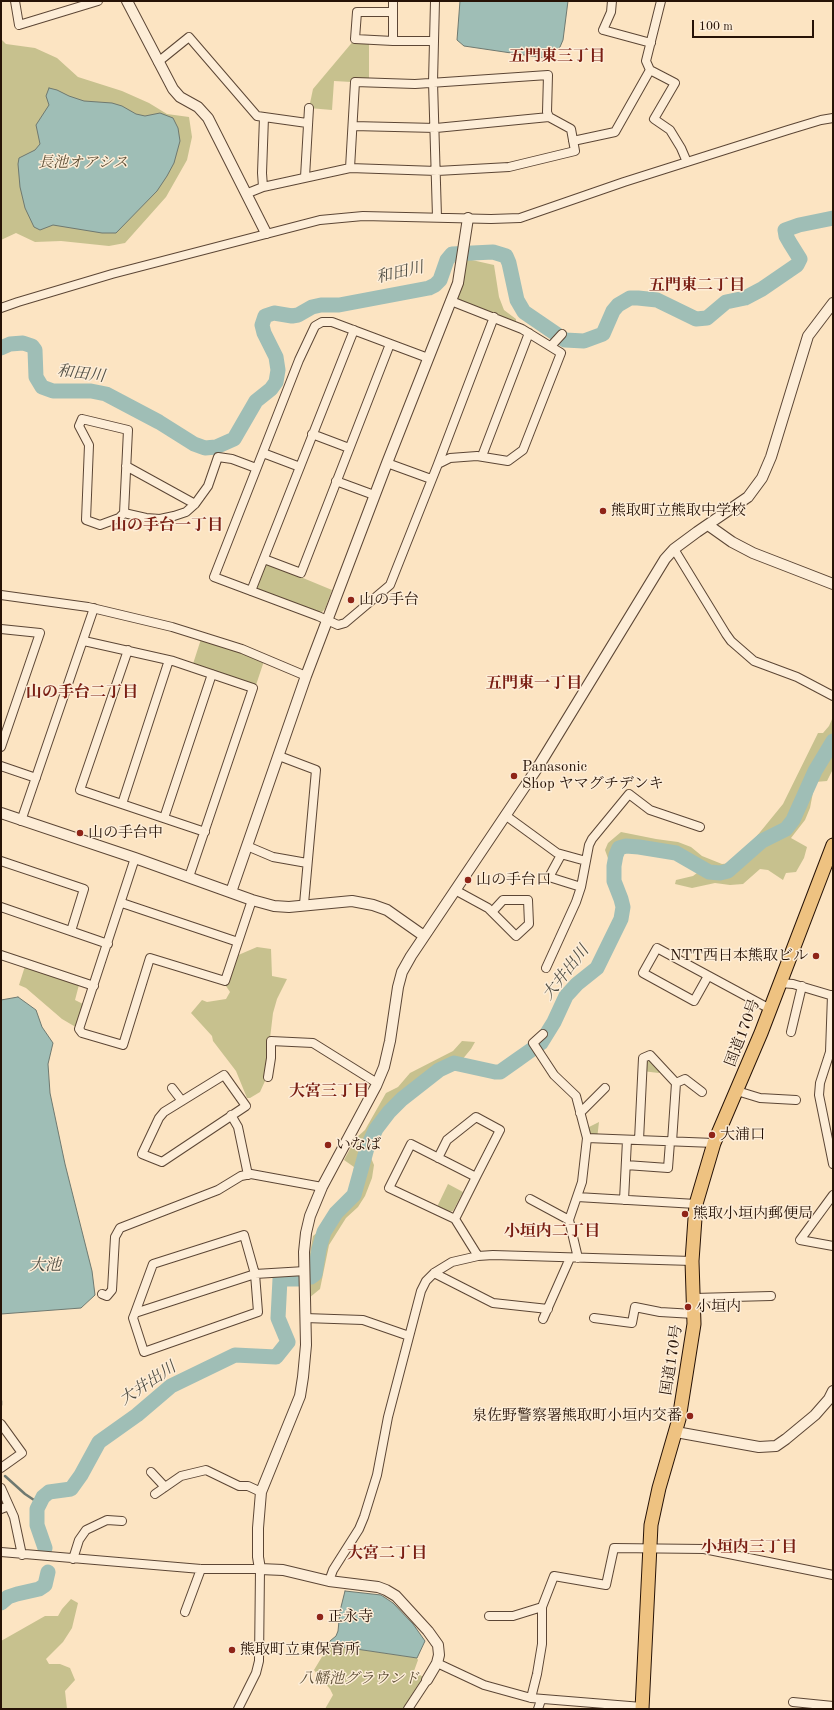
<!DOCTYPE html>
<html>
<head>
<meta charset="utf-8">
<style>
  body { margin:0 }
  #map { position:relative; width:834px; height:1710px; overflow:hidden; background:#fce4c2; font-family:"Old Standard TT",serif }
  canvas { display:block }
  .frame { position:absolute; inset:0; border:2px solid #261206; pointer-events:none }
  .scale { position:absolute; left:692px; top:20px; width:122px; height:18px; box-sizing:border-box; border:2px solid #261206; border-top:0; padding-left:5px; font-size:12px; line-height:14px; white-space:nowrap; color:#261206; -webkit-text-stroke:3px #fdedd7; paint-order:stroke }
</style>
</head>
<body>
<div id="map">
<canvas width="834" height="1710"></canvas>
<div class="frame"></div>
<div class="scale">100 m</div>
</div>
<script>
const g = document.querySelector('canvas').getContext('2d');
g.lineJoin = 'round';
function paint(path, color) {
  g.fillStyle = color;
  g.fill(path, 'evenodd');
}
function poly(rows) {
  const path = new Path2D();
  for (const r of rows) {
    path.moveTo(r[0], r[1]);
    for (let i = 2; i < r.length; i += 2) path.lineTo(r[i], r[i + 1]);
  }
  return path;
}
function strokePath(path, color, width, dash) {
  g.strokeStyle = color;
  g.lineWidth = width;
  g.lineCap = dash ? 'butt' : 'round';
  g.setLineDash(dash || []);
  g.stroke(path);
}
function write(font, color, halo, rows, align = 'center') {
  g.font = font + ' "Old Standard TT","Noto Serif JP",serif';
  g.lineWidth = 3;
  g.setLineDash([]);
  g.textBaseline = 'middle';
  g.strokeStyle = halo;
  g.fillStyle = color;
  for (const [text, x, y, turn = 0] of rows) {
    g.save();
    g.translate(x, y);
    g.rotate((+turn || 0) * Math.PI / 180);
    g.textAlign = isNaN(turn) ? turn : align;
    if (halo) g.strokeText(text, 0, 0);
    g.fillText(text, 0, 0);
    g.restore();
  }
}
paint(poly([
  [1,39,6,44,35,48,57,58,78,77,122,91,149,103,167,114,189,117,192,137,187,160,166,197,125,243,109,246,61,241,35,242,16,233,1,240],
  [355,39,369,39,369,83,334,81,332,110,309,108,313,89],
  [463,258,494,265,499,297,504,310,516,319,516,327,451,301],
  [264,559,301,573,303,578,332,590,325,609,318,616,251,591],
  [202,636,265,658,256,685,253,688,192,667],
  [833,717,833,769,827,781,815,782,810,808,805,820,791,838,807,847,804,858,796,872,786,873,783,880,768,870,760,869,743,884,730,885,715,883,692,888,675,884,676,880,693,876,701,870,702,865,685,855,670,849,625,845,618,847,614,854,612,864,610,864,605,850,608,843,621,832,656,839,678,842,691,847,702,856,722,864,731,863,743,853,783,804,818,733,823,733,829,726],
  [257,947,271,949,272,976,287,979,277,999,273,1013,265,1081,260,1092,250,1098,247,1098,236,1071,213,1041,212,1036,191,1013,202,1000,207,1002,226,999,230,992,226,986,236,956],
  [26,963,80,981,75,1000,87,1006,79,1029,62,1019,26,988,19,985],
  [462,1041,475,1042,471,1049,461,1061,453,1061,436,1069,427,1076,392,1106,373,1130,366,1146,374,1165,372,1178,365,1196,358,1207,346,1218,329,1245,320,1289,309,1298,308,1257,310,1253,313,1236,318,1232,325,1218,353,1190,351,1185,354,1167,344,1160,356,1138,365,1130,386,1093,398,1087,410,1073,453,1051],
  [650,1055,662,1069,659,1073,642,1071,643,1058],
  [599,1122,597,1139,587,1138,585,1129],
  [448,1184,463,1192,453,1211,448,1212,437,1207],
  [71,1599,78,1603,72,1628,63,1642,46,1659,49,1664,60,1664,70,1668,75,1680,65,1691,67,1709,1,1709,1,1641,45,1616,58,1616,62,1609],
  [329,1645,417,1658,418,1660,414,1671,423,1677,403,1709,325,1709,333,1695,330,1689,314,1670]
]), '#c7c18e');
const water = poly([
  [460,1,568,1,563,40,560,47,545,58,464,46,457,40,460,1],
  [49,88,57,90,69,96,84,101,112,103,122,106,136,114,145,116,160,113,173,118,178,128,180,141,174,163,167,176,157,191,116,233,102,233,53,225,40,230,34,227,25,208,20,187,18,164,19,158,35,150,40,144,36,125,49,105,46,96,49,88],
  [18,997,36,1010,42,1027,53,1043,48,1064,50,1093,65,1164,92,1271,95,1295,81,1308,1,1314,1,1000,18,997],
  [345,1591,381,1595,393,1603,413,1624,425,1641,417,1658,329,1645,330,1641,336,1636,338,1631,340,1611,345,1591]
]);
paint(water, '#9fbeb6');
strokePath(water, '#6f7970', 1);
strokePath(poly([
  [1,1401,1,1405],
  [5,1476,25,1494,40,1504]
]), '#6f7970', 2.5);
strokePath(poly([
  [1,348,10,344,23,343,32,346,35,350,36,377,42,387,53,391,91,391,106,394,159,422,194,444,205,448,216,447,234,439,256,401,271,389,276,382,278,370,276,357,264,333,262,325,265,316,274,313,292,316,298,315,312,307,321,305,339,305,429,288,435,285,440,280,447,260,452,254,493,252,506,256,509,263,517,300,524,312,565,340,584,341,603,334,613,311,618,305,630,298,638,298,657,300,696,319,707,318,726,302,745,298,762,289,797,265,800,259,790,243,786,236,785,230,799,225,833,218],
  [311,1277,315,1274,319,1249,324,1232,336,1213,354,1195,367,1148,376,1129,389,1112,402,1099,439,1070,454,1063,495,1072,500,1072,517,1060,541,1043,554,1022,566,996,577,984,597,968,621,919,623,907,621,899,614,881,614,866,616,855,619,848,626,846,639,847,676,853,709,872,720,873,728,871,762,841,786,829,793,820,815,771,833,741],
  [45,1548,37,1525,37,1509,43,1497,49,1492,71,1489,81,1475,99,1442,137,1415,171,1386,235,1355,276,1357,288,1342,278,1318,280,1279,301,1279],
  [1,1603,8,1597,17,1594,39,1589,45,1585,48,1572]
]), '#9fbeb6', 15);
const minor = poly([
  [15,1,19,25,98,1],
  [435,1,433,82,437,217],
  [612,1,611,12,603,30,651,43],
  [393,12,357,12,355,39,393,41,434,41],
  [393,41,393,1],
  [158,62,189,37,257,116,307,123],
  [650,70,675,83,654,119,670,130,681,148,687,162],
  [353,126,436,128,549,117],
  [573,141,615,132,650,70,646,61,661,1],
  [305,177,309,108],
  [263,187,262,173,264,117],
  [248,193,263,187,350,168,437,171,509,167,575,151,571,129,549,117,547,112,548,75,415,84,355,82,350,168],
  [1,308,18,302,112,274,320,220,363,216,491,219,520,218,624,182,788,130,821,120,833,118],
  [551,346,562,334],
  [428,358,332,322,322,322,315,326,299,360,214,577,318,616,338,625,345,623,390,585,438,464,450,458,477,456,508,461,523,450,561,353,522,329,451,301],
  [82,419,128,430,124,513,119,518,100,525,86,520,89,445,79,426,82,419],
  [312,434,349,448],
  [263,453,300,467],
  [482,456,529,333],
  [387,463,431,479],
  [438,464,494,317],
  [126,466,195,504],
  [336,481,374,495],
  [124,513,146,518,160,519,174,516,186,512,195,504,208,486,218,457,232,459,256,468],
  [674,549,726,634,731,641,754,661,797,677,833,696],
  [264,559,301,573,390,344],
  [251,591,354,330],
  [1,595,88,607,172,627,242,649,306,676],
  [1,629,40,633,1,747],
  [84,641,173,661,253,688,189,877],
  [128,650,80,790,205,832],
  [279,756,316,770,304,904],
  [1,766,36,778],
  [122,804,169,660],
  [505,815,557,853,586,861],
  [164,818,212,674],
  [21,821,94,608],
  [247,846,273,857,307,863],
  [561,855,549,877,581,887],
  [135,858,79,1029,82,1033,123,1045,150,958,225,981,252,900],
  [1,861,84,889,71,931],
  [455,890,488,908,516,936,529,924,528,900,503,900,492,912],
  [122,903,238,942],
  [1,907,108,944],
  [1,955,94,986],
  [546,968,576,902,581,887,589,845,592,839,629,794,650,810,700,827],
  [708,976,694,1001,643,973,657,948,770,1009],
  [780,983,793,984,833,996],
  [832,995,830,1052,820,1083,819,1095,833,1164],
  [791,1032,802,986],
  [543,1034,533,1043,554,1075,576,1096,587,1138,582,1182,569,1220,578,1258],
  [224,1075,246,1106,162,1162,142,1154,159,1118,164,1112,224,1075],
  [268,1077,271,1058,271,1041,313,1043,377,1083],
  [676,1083,685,1079,702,1092],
  [172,1088,182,1101],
  [737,1091,760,1098,796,1100],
  [580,1113,605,1088],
  [231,1115,238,1127,248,1175],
  [587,1138,714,1143],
  [639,1140,643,1058,650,1055,676,1083,672,1142],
  [438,1158,447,1140,476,1117,500,1130,476,1177],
  [626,1165,668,1168,670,1142],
  [833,1195,800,1240,833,1246],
  [577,1197,696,1204],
  [530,1199,569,1220],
  [624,1200,627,1140],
  [455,1219,476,1177,411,1144,389,1188,455,1219,478,1256],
  [434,1273,493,1303,548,1309],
  [255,1274,258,1312,144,1352,133,1318,135,1313,255,1274],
  [102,1294,107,1296,112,1290,115,1237,120,1228,218,1190,241,1176,251,1174,322,1187],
  [694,1298,771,1296],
  [135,1313,153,1264,244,1235,255,1274,305,1271],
  [305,1318,363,1320,409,1336],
  [594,1318,632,1323,635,1307,660,1312,694,1314],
  [543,1319,570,1258],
  [1,1424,22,1453,1,1468],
  [151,1472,165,1487],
  [1,1488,14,1517,22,1555],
  [155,1494,181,1476,206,1470,239,1486,248,1486,261,1492],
  [1,1509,9,1506],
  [1,1552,201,1569,260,1569,259,1661,256,1673,238,1709],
  [73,1559,79,1540,86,1530,107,1520,122,1521],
  [329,1581,333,1570,359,1529,364,1517,377,1475,388,1417,421,1291,426,1281,434,1273,452,1262,478,1256,493,1255,692,1261],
  [185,1612,201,1569],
  [489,1616,513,1616,542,1607],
  [437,1663,484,1685,531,1698,642,1707],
  [531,1698,537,1674,542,1644,542,1607,554,1576,606,1585,614,1548,704,1549,833,1575],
  [793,1702,833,1706],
  [408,1709,427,1680],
  [538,1709,541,1700]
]);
const tertiary = poly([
  [127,1,173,89,180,97,198,107,208,118,266,233],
  [708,525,732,542,753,553,833,584],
  [1,813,135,858,252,900,274,906,289,907,352,901,373,905,387,910,424,936],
  [231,892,306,676,387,463,458,283,468,218],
  [676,1432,759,1447,776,1446,786,1439,815,1415,829,1399,833,1391],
  [427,1680,437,1663,439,1655,438,1645,428,1631,396,1596,386,1590,378,1587,329,1581,283,1570,260,1569,258,1557,258,1528,261,1492,300,1396,303,1377,306,1345,304,1252,306,1233,310,1216,322,1187,376,1086,384,1067,390,1041,398,987,402,972,411,956,538,767,665,559,674,549,697,532,748,497,762,478,771,457,808,336,833,303]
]);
const trunk = poly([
  [642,1709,651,1525,659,1488,679,1419,694,1324,692,1261,696,1204,714,1143,761,1033,833,845]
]);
strokePath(minor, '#5c4635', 10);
strokePath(tertiary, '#5c4635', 12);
strokePath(trunk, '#261206', 15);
strokePath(minor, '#fdedd7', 8);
strokePath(tertiary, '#fdedd7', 10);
strokePath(trunk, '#eec281', 13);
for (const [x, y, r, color] of [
  [603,511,4,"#8f2418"],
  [351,600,4,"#8f2418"],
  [514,776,4,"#8f2418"],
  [80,833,4,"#8f2418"],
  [468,880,4,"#8f2418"],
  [816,956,4,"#8f2418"],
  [712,1135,4,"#8f2418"],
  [328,1145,4,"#8f2418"],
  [685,1214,4,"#8f2418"],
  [688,1307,4,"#8f2418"],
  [690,1416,4,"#8f2418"],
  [320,1617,4,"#8f2418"],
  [232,1650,4,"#8f2418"]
]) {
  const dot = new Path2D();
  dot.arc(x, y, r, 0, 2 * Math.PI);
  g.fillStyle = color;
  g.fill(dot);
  strokePath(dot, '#fdedd7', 1.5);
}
write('italic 15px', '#5e4f36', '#fdedd7', [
  ["長池オアシス",83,163],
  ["八幡池グラウンド",359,1679]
]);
write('15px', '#261206', '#fdedd7', [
  ["熊取町立熊取中学校",611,511],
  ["山の手台",359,600],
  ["Panasonic",522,767],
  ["Shop ヤマグチデンキ",522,784],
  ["山の手台中",88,833],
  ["山の手台口",476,880],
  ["NTT西日本熊取ビル",808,956,"right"],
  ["大浦口",720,1135],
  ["いなば",336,1145],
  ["熊取小垣内郵便局",693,1214],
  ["小垣内",696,1307],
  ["泉佐野警察署熊取町小垣内交番",682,1416,"right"],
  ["正永寺",328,1617],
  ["熊取町立東保育所",240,1650]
], 'left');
write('15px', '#261206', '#fdedd7', [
  ["国道170号",743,1033,-69],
  ["国道170号",672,1360,-81]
]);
write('bold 16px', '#7a1f14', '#fdedd7', [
  ["五門東三丁目",557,57],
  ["五門東二丁目",697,286],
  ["山の手台一丁目",167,526],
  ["五門東一丁目",534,684],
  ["山の手台二丁目",82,693],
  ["大宮三丁目",329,1092],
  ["小垣内二丁目",552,1232],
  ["小垣内三丁目",749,1548],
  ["大宮二丁目",387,1554]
]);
write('italic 16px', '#504e44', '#fdedd7', [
  ["和田川",400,273,-13],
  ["和田川",81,374,7],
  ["大井出川",566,973,-52],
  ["大池",45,1266],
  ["大井出川",148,1384,-34]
]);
</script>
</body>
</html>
